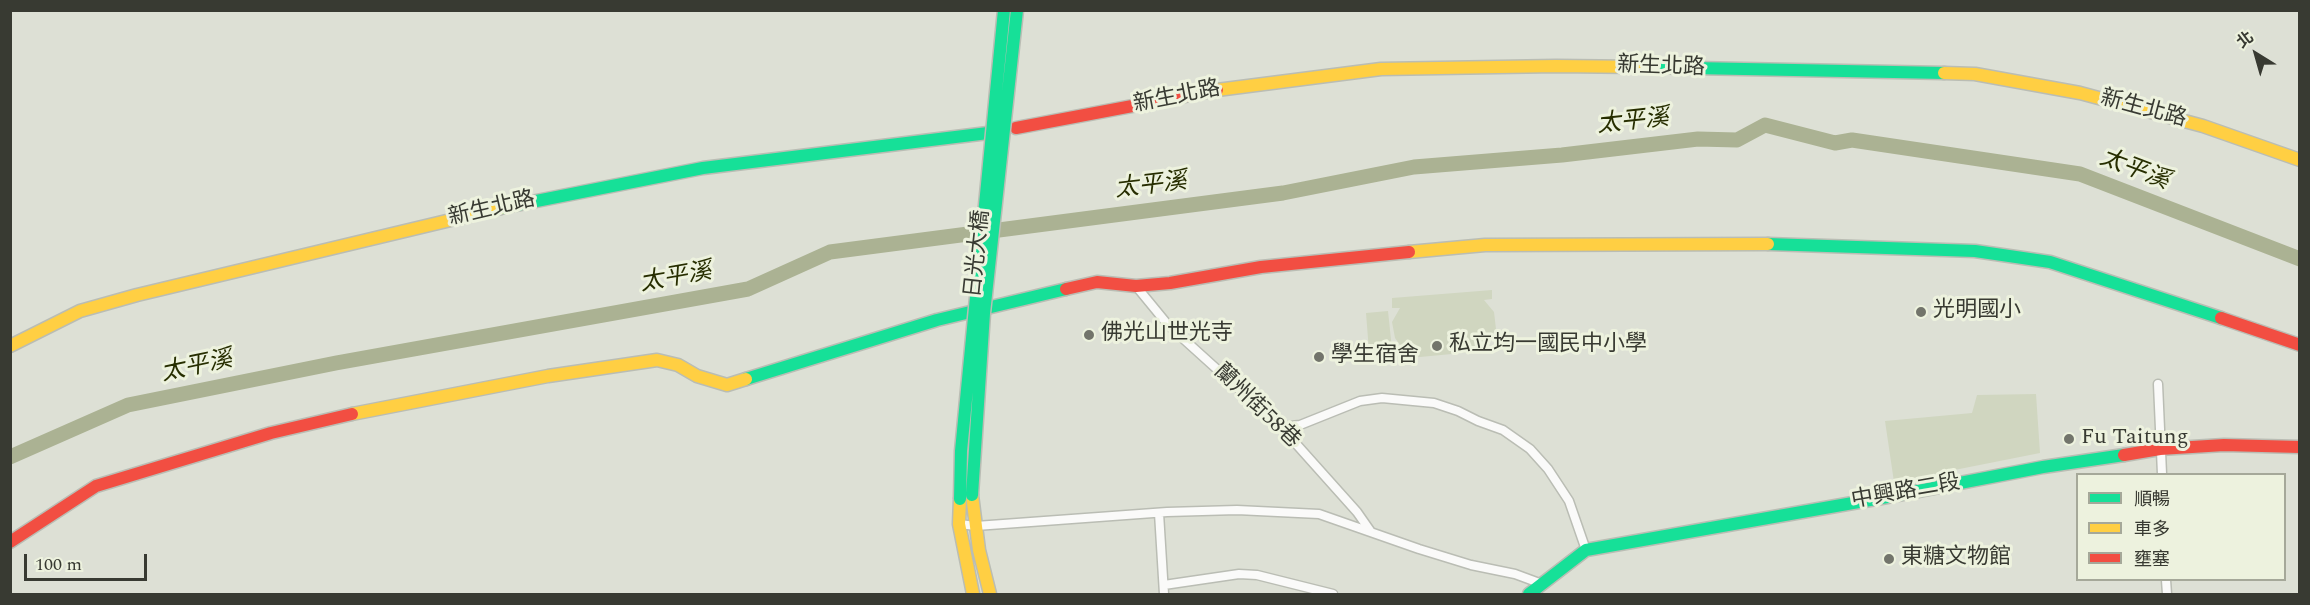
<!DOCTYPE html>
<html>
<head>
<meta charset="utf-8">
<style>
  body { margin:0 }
  #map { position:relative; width:2310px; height:605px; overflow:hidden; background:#dde0d5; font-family:Spectral,"Noto Sans TC",serif }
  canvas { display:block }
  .frame { position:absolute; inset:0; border:12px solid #383a32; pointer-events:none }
  .legend { position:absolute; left:2076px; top:473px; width:210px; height:108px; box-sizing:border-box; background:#edf2de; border:2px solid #a5a899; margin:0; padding:8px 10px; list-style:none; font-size:18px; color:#383a32 }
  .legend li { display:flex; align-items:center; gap:12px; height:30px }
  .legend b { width:30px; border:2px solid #a5a899 }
  .north { position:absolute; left:2226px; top:24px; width:60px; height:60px; -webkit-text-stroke:4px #edf2de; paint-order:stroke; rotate:323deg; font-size:16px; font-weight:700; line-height:24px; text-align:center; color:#383a32 }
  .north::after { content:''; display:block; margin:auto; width:21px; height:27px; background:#383a32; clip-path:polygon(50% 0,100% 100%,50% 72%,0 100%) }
  .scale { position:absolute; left:24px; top:554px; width:123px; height:27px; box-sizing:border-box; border:3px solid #383a32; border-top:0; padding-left:8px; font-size:18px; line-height:21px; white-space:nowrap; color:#383a32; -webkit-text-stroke:4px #edf2de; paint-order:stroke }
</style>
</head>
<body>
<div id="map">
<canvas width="2310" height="605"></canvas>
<div class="frame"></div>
<ul class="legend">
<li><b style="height:8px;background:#16e098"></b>順暢</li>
<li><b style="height:8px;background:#ffcf43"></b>車多</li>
<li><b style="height:8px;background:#f24e42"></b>壅塞</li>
</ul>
<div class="north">北</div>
<div class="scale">100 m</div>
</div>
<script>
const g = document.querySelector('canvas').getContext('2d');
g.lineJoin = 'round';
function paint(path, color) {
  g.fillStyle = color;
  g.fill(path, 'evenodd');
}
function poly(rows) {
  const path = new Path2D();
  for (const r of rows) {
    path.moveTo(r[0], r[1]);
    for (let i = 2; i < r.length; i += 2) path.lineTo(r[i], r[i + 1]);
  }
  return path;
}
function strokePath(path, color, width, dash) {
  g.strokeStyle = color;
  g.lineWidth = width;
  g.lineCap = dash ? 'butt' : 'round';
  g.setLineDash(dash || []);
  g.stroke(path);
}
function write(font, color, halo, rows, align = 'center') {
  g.font = font + ' Spectral,"Noto Sans TC",serif';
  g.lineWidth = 6;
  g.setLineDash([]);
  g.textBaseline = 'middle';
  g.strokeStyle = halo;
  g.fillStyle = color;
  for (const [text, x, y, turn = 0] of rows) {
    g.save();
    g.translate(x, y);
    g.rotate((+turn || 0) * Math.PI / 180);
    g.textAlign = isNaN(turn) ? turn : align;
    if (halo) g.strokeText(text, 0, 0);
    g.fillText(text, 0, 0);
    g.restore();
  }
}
paint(poly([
  [1492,290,1492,299,1484,300,1494,312,1496,329,1486,344,1480,349,1473,352,1420,357,1405,352,1395,338,1392,322,1400,308,1392,308,1392,298],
  [1388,311,1392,349,1369,351,1366,313],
  [2036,394,2040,453,1894,482,1885,421,1972,413,1977,395]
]), '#d0d6c0');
strokePath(poly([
  [10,457,128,405,336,363,748,289,830,252,1283,193,1414,167,1562,155,1698,139,1737,140,1765,125,1835,143,1852,140,2080,174,2300,259]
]), '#abb293', 15);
const street = poly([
  [1136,286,1168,325,1281,427,1357,512,1371,532],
  [2158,384,2162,474],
  [1281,427,1300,425,1360,401,1382,398,1434,403,1458,411,1478,421,1503,430,1530,449,1548,469,1569,501,1586,550],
  [1159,513,1164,594],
  [959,524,976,526,1167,512,1237,510,1319,514,1419,549,1471,565,1515,574,1542,584],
  [2166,580,2167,594],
  [1164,585,1239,574,1257,575,1333,594]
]);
const fast = poly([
  [1644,67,1944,73],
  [501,208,703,168,988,133],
  [1768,244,1975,251,2050,262,2221,318],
  [746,379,937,320,1066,289],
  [1529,594,1586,550,1887,497,2043,467,2124,455]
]);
const slow = poly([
  [1944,73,1975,74,2080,93,2203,126,2300,160],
  [1217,90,1381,69,1556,66,1644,67],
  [1409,252,1485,245,1768,244],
  [10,346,80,311,137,295,501,208],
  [352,414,548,376,657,360,678,365,697,376,727,385,746,379],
  [972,495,979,550,990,594],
  [960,499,959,524,973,594]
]);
const jam = poly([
  [1016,128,1217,90],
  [1066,289,1097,282,1136,286,1170,283,1261,267,1409,252],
  [2221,318,2300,345],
  [2124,455,2160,449,2224,445,2300,447],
  [10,542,96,486,271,433,352,414]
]);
strokePath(street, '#babdb4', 11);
strokePath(fast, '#babdb4', 15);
strokePath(slow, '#babdb4', 15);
strokePath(jam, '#babdb4', 15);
strokePath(street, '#fafaf9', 8);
strokePath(fast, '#16e098', 12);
strokePath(slow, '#ffcf43', 12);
strokePath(jam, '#f24e42', 12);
const fastBridge = poly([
  [972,495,984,313,1017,10],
  [960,499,961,451,1004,10]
]);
strokePath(fastBridge, '#babdb4', 15, []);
strokePath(fastBridge, '#16e098', 12);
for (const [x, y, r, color] of [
  [1921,312,6,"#72746b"],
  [1089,335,6,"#72746b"],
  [1437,346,6,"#72746b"],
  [1319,357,6,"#72746b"],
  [2069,439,6,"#72746b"],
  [1889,559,6,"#72746b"]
]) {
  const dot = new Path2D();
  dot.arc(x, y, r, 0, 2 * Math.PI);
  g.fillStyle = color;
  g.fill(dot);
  strokePath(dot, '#edf2de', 2);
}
write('22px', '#383a32', '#edf2de', [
  ["新生北路",1661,68,2],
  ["新生北路",1177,98,-11],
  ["新生北路",2143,110,15],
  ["新生北路",492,210,-13],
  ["日光大橋",979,254,-84],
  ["蘭州街58巷",1256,407,44],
  ["中興路二段",1906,493,-10]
]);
write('22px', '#383a32', '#edf2de', [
  ["光明國小",1933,312],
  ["佛光山世光寺",1101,335],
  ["私立均一國民中小學",1449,346],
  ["學生宿舍",1331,357],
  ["Fu Taitung",2081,439],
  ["東糖文物館",1901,559]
], 'left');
write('italic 24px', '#272e00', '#edf2de', [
  ["太平溪",1633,123,-6],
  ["太平溪",2134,171,21],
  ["太平溪",1151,187,-7],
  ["太平溪",676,279,-10],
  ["太平溪",197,368,-12]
]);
</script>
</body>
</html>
